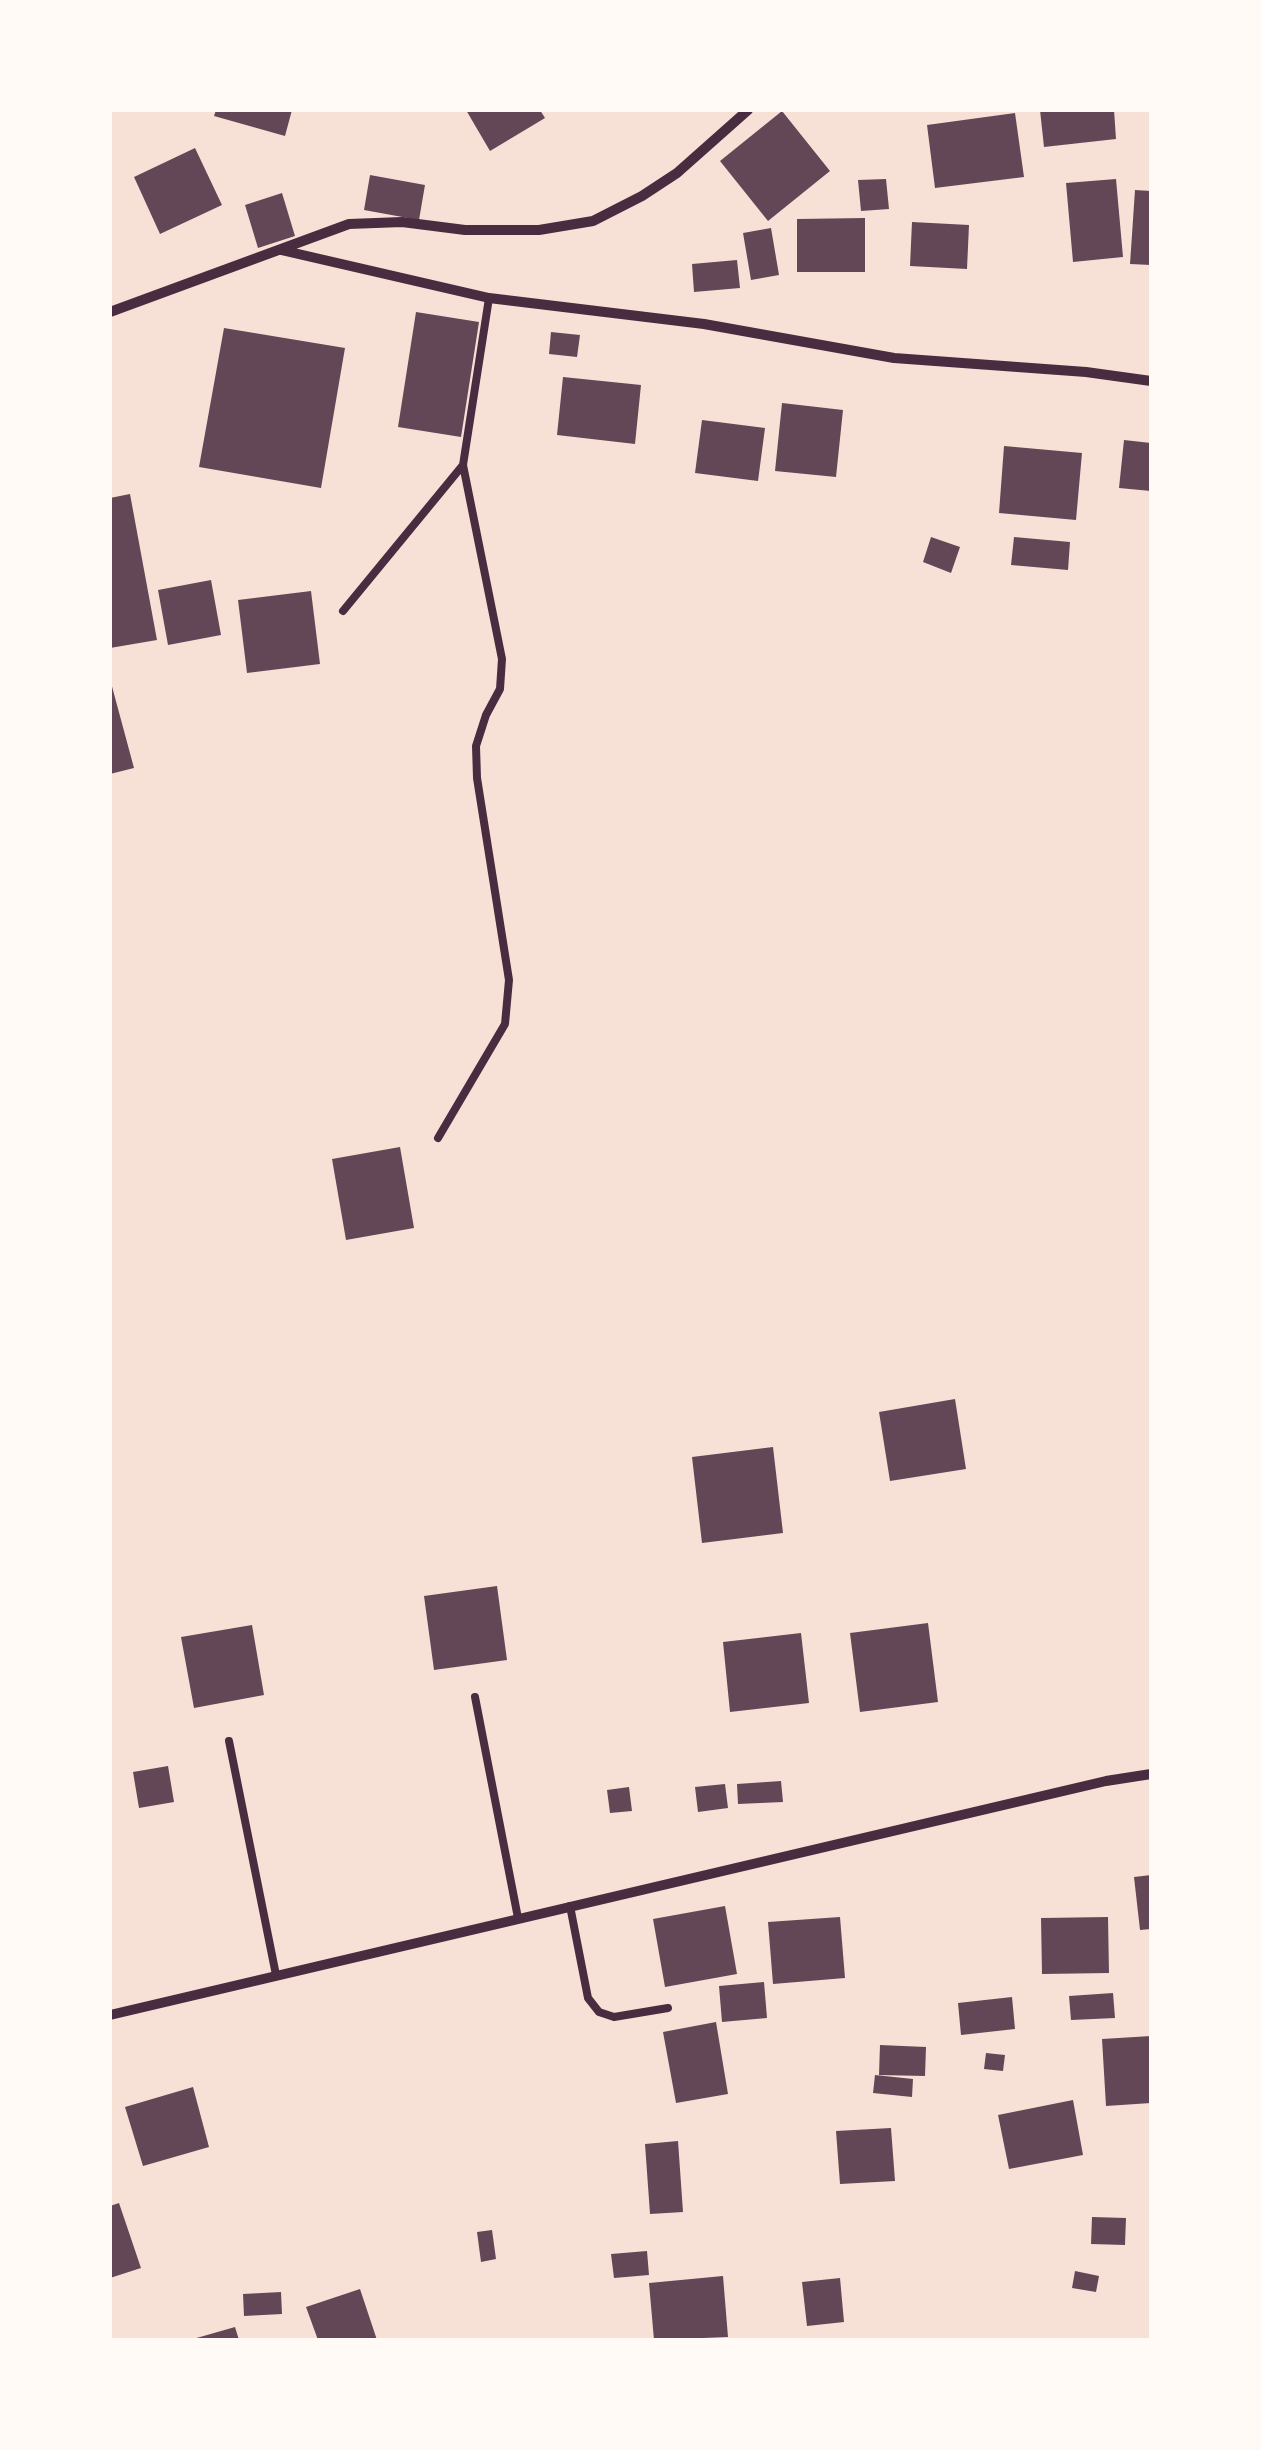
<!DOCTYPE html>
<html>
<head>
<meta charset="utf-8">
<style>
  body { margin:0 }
  #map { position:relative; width:1261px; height:2450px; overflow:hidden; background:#f7e1d7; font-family:"Space Grotesk",sans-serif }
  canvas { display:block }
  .frame { position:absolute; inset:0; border:112px solid #fffaf5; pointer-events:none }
</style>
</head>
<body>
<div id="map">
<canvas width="1261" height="2450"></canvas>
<div class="frame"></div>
</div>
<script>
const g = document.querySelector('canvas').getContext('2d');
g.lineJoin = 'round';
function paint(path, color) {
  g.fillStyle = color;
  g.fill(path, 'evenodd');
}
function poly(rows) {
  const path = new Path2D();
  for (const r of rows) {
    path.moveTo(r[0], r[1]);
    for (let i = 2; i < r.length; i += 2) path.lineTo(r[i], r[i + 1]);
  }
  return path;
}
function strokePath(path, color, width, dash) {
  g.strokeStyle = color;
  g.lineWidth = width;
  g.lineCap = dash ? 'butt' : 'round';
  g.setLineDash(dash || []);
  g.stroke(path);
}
paint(poly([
  [216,110,292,110,285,136,214,116],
  [466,110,540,110,545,118,490,151],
  [1040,110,1114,110,1116,139,1044,147],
  [782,111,830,171,768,221,720,161],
  [1015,113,1024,177,935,188,927,125],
  [195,148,222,205,160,234,134,177],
  [370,175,425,185,419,220,364,210],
  [886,179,889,209,861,211,858,180],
  [1116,179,1123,257,1073,262,1066,183],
  [1135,190,1151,191,1151,265,1130,264],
  [282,193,295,236,258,248,245,205],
  [865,218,865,272,797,272,797,219],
  [912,222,969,225,967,269,910,266],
  [771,228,779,275,751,280,743,233],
  [737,260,740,288,694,292,692,264],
  [416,312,479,322,461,437,398,427],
  [224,328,345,348,321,488,199,467],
  [551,332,580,335,577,357,549,354],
  [563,377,641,385,635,444,557,435],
  [782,403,843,410,836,477,775,471],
  [702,420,765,428,758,481,695,473],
  [1124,440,1151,443,1151,491,1119,488],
  [1004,446,1082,453,1076,520,999,513],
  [130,494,157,640,110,648,110,498],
  [931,537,960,547,951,573,923,562],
  [1014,537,1070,542,1068,570,1011,565],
  [211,580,221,635,168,645,158,590],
  [311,591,320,664,247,673,238,600],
  [110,679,134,768,110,774],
  [400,1147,414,1228,346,1240,332,1159],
  [955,1399,966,1469,890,1481,879,1412],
  [773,1447,783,1533,702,1543,692,1457],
  [497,1586,507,1660,434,1670,424,1596],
  [928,1623,938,1702,860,1712,850,1633],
  [252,1625,264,1695,194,1708,181,1637],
  [801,1633,809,1703,730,1712,723,1642],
  [168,1766,174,1802,139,1808,133,1772],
  [781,1781,783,1802,738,1804,737,1784],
  [725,1784,728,1808,698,1812,695,1787],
  [629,1787,632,1811,610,1813,607,1790],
  [1151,1875,1151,1929,1140,1930,1134,1877],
  [725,1906,737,1974,665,1987,653,1919],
  [840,1917,845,1978,773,1984,768,1922],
  [1108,1917,1109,1973,1042,1974,1041,1918],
  [764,1982,767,2018,722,2022,719,1986],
  [1113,1993,1115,2018,1071,2020,1069,1996],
  [1012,1997,1015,2029,961,2035,958,2003],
  [716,2022,728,2094,676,2103,663,2032],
  [1151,2036,1151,2103,1106,2106,1102,2039],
  [880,2045,926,2047,925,2076,879,2075],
  [986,2053,1005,2055,1003,2071,984,2069],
  [875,2075,913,2079,912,2097,873,2093],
  [193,2087,209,2147,143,2166,125,2107],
  [1073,2100,1083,2155,1009,2169,998,2115],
  [891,2128,895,2181,840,2184,836,2131],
  [678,2141,683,2212,650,2214,645,2144],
  [119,2203,141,2268,110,2278,110,2206],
  [1092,2217,1126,2218,1125,2245,1091,2244],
  [492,2230,496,2259,481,2262,477,2232],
  [647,2251,649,2275,614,2278,611,2254],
  [1075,2271,1099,2276,1096,2292,1072,2288],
  [723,2276,728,2337,654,2340,649,2283],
  [840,2278,844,2322,807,2326,802,2282],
  [360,2289,377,2340,318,2340,306,2307],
  [281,2292,282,2314,244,2316,243,2294],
  [235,2327,239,2340,193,2340,193,2339]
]), '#644757');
strokePath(poly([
  [343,611,463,465],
  [438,1138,505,1024,509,980,477,778,476,746,486,715,500,689,502,659,463,465,489,298],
  [475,1697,518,1918],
  [229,1741,276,1975],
  [570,1906,588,1998,599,2012,614,2017,668,2008]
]), '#4a2c40', 8);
strokePath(poly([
  [281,250,489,298,704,324,894,358,1086,372,1151,381],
  [110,312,349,224,402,222,465,230,539,230,593,221,642,196,677,173,748,110],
  [110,2015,1106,1781,1151,1774]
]), '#4a2c40', 10);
</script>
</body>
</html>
